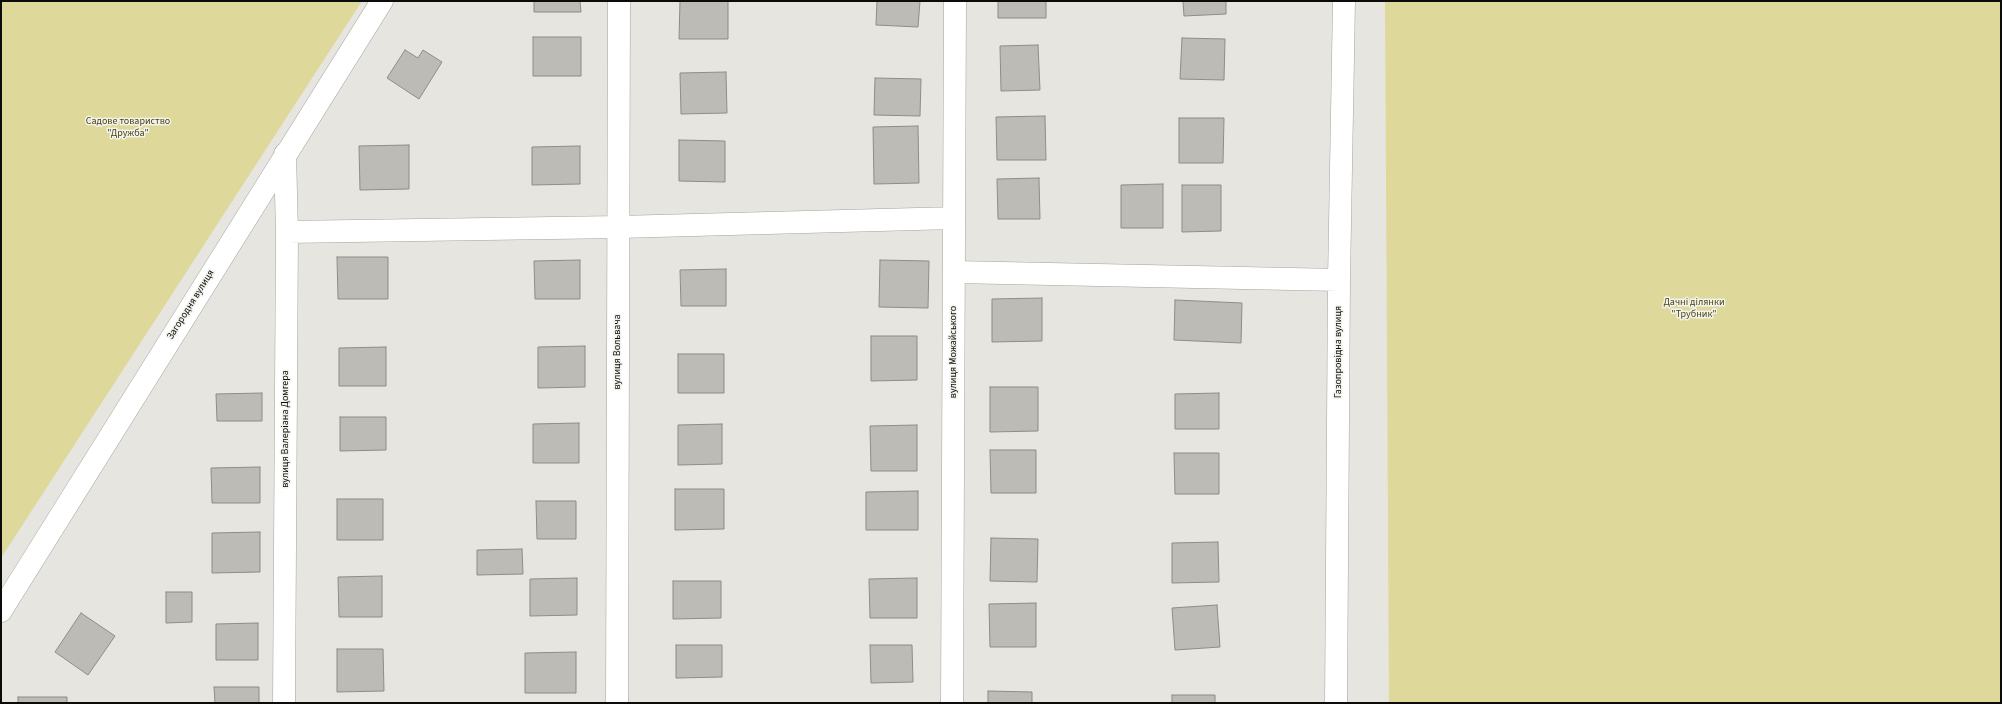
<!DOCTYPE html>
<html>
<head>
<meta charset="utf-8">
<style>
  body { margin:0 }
  #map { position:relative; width:2002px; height:704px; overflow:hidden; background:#e6e5df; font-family:"Source Sans 3",sans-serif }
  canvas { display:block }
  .frame { position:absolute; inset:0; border:2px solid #0b0b09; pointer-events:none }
</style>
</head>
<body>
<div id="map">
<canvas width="2002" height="704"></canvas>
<div class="frame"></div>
</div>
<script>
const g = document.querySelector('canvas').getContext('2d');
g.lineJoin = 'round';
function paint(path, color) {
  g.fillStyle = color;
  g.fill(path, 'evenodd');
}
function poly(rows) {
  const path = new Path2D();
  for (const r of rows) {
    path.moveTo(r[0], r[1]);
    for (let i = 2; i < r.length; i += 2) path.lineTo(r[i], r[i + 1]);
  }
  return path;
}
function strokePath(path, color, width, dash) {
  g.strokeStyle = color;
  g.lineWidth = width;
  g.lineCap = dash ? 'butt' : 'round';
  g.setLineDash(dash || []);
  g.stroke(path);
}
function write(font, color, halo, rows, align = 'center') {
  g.font = font + ' "Source Sans 3",sans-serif';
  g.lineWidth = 3;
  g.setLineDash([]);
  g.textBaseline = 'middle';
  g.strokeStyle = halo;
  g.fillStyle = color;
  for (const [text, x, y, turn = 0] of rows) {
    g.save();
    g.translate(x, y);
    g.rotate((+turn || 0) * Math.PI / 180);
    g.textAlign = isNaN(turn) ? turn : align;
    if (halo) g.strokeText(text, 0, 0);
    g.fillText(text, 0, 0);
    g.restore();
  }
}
paint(poly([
  [1,1,362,1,1,558],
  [1385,1,2001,1,2001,703,1389,703]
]), '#ded89b');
const building = poly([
  [534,1,580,1,581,12,534,12,534,1],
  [680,1,728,1,728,39,679,39,680,1],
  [877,1,920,1,918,27,876,25,877,1],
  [998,1,1046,1,1046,18,998,18,998,1],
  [1183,1,1226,1,1226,14,1184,16,1183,1],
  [533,37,581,37,581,76,533,76,533,37],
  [1182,38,1225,39,1224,80,1180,79,1182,38],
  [1038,45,1040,90,1001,91,1000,46,1038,45],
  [405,50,418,58,423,50,442,62,419,99,387,78,405,50],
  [726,72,727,113,681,114,680,73,726,72],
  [875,78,921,79,920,116,874,115,875,78],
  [1045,116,1046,160,997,160,996,117,1045,116],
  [1179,118,1224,118,1223,163,1179,163,1179,118],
  [918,126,919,183,874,184,873,127,918,126],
  [679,140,725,141,725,182,679,181,679,140],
  [409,145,409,189,360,190,359,146,409,145],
  [580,146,580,184,532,185,532,147,580,146],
  [1039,178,1040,219,998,219,997,179,1039,178],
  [1163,184,1163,228,1121,228,1121,185,1163,184],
  [1182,185,1221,185,1221,231,1182,232,1182,185],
  [337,257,388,257,388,299,338,299,337,257],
  [580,260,580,299,535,299,534,261,580,260],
  [880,260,929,261,928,308,879,307,880,260],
  [726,269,726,306,681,306,680,270,726,269],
  [1042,298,1042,341,992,342,992,299,1042,298],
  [1175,300,1242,303,1241,343,1174,340,1175,300],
  [871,336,917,336,917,380,871,381,871,336],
  [585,346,585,387,538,388,538,347,585,346],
  [386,347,386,386,339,386,339,348,386,347],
  [678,354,724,354,724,393,678,393,678,354],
  [990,387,1038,387,1038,431,990,432,990,387],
  [262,393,262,421,217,421,216,394,262,393],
  [1219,393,1219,429,1175,429,1175,394,1219,393],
  [340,417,386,417,386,450,340,451,340,417],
  [579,423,579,463,533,463,533,424,579,423],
  [722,424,722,464,678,465,678,425,722,424],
  [917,425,917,471,871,471,870,426,917,425],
  [990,450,1036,450,1036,493,991,493,990,450],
  [1174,453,1219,453,1219,494,1175,494,1174,453],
  [260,467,260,503,212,503,211,468,260,467],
  [675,489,724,489,724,529,675,530,675,489],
  [918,491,918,530,866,530,866,492,918,491],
  [337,499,383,499,383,540,337,540,337,499],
  [536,501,576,501,576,539,537,539,536,501],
  [260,532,260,572,212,573,212,533,260,532],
  [991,538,1038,539,1037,582,990,581,991,538],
  [1218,542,1219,582,1172,583,1172,543,1218,542],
  [522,549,523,574,477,575,477,550,522,549],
  [382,576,382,617,339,617,338,577,382,576],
  [577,578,577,615,530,616,530,579,577,578],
  [917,578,917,618,870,618,869,579,917,578],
  [673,581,721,581,721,618,673,619,673,581],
  [166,592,192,592,192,622,166,623,166,592],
  [1036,603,1036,647,990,647,989,604,1036,603],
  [1217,605,1220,647,1175,650,1172,608,1217,605],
  [81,613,115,636,88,675,55,652,81,613],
  [258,623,258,660,216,660,216,624,258,623],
  [676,645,722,645,722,677,676,678,676,645],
  [870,645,912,645,913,682,871,683,870,645],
  [337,649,383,649,384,691,337,692,337,649],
  [576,652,576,693,525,693,525,653,576,652],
  [214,687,259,687,259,703,215,703,214,687],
  [988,691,1032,692,1032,703,988,703,988,691],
  [1172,695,1215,695,1215,703,1172,703,1172,695],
  [18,697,67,697,67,703,18,703,18,697]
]);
paint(building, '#bcbbb6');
strokePath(building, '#8d8c87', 1);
const minor = poly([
  [287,232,619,227,954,218],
  [954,272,1339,280],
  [1,611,382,1],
  [284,703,287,232,285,154],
  [617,703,619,1],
  [952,703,955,1],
  [1336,703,1339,280,1344,1]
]);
strokePath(minor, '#a4a39e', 23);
strokePath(minor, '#fff', 22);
write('10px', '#494312', '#f3f3ed', [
  ["Садове товариство",128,122],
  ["\"Дружба\"",128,134],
  ["Дачні ділянки",1694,303],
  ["\"Трубник\"",1694,315]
]);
write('10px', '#0b0b09', '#f3f3ed', [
  ["Загородня вулиця",191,305,-58],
  ["вулиця Вольвача",618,352,-90],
  ["вулиця Можайського",954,352,-90],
  ["Газопровідна вулиця",1339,352,-90],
  ["вулиця Валеріана Домгера",286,429,-90]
]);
</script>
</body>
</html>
